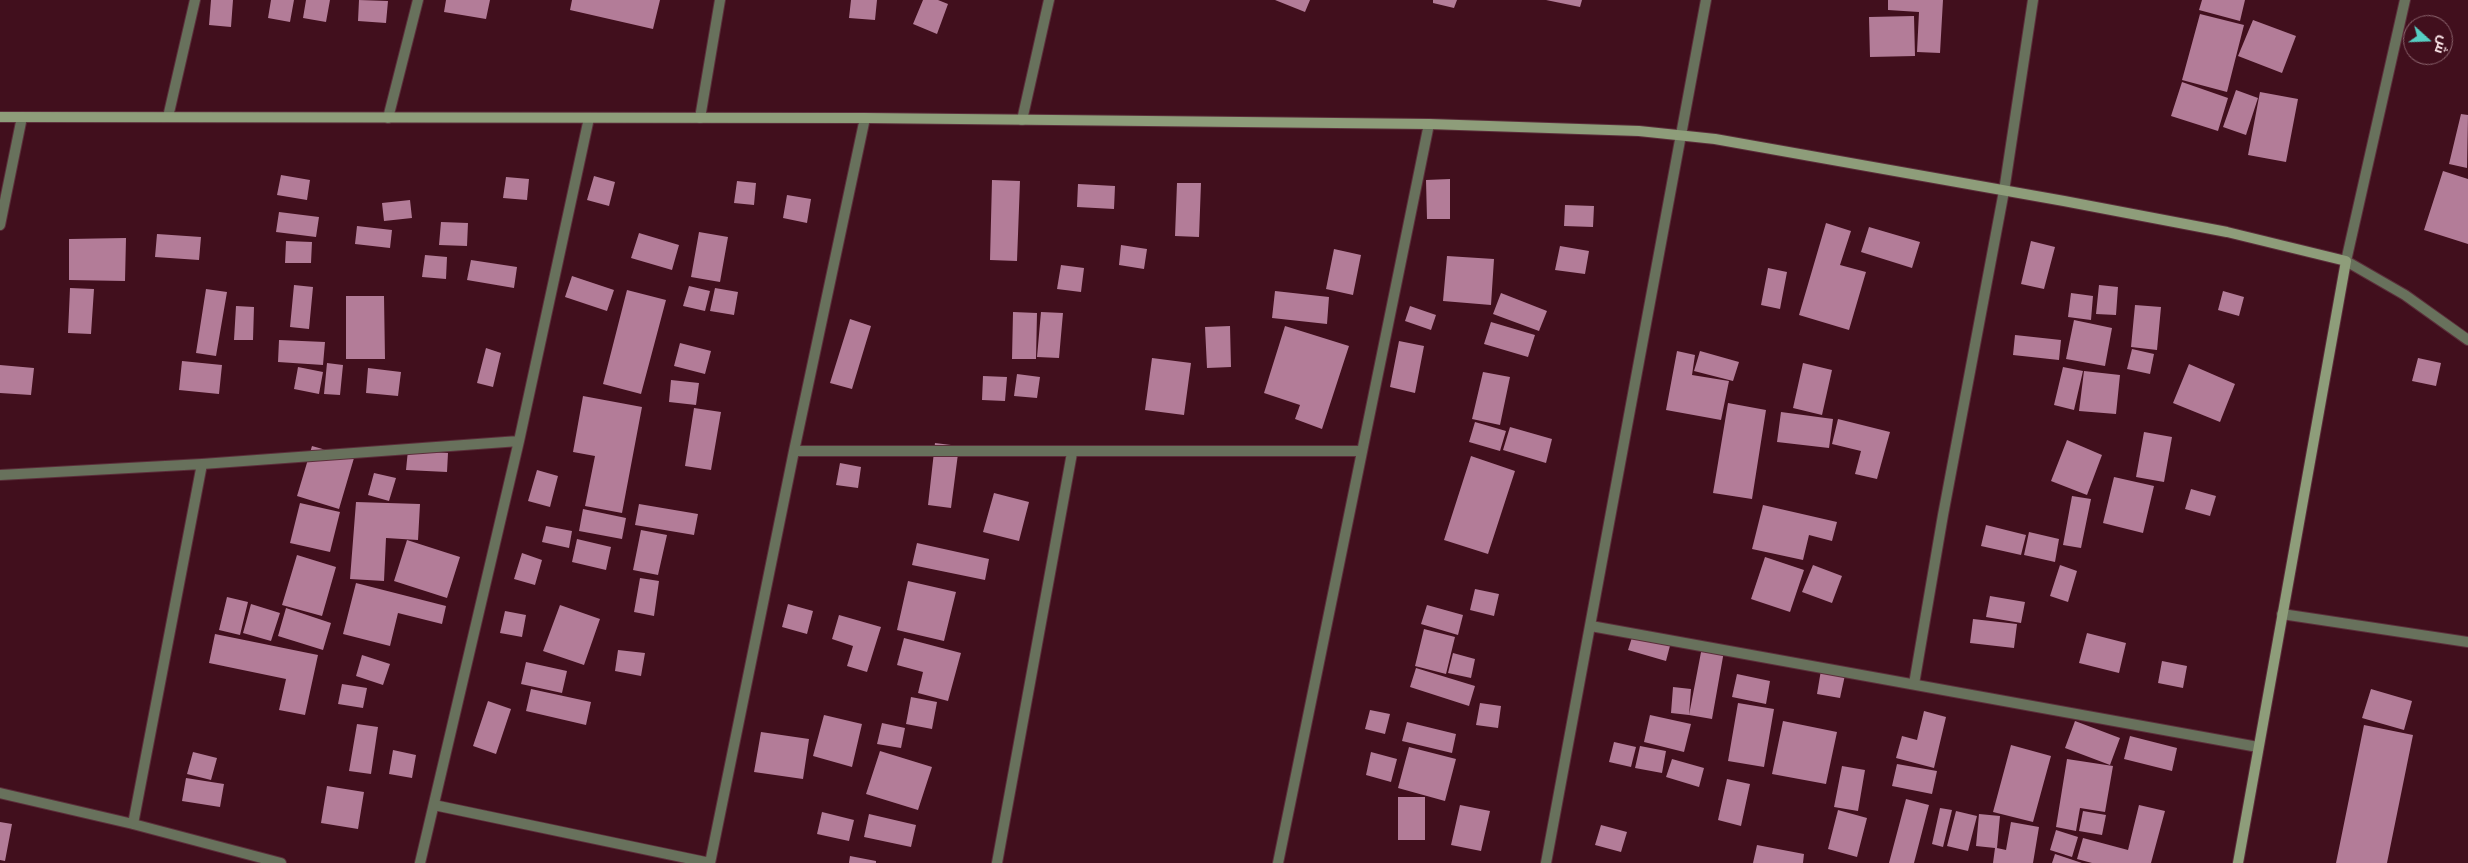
<!DOCTYPE html>
<html>
<head>
<meta charset="utf-8">
<style>
  body { margin:0 }
  #map { position:relative; width:2468px; height:863px; overflow:hidden; background:#410f1d; font-family:Signika,Cairo,sans-serif }
  canvas { display:block }
  .north { position:absolute; left:2403px; top:15px; width:50px; height:50px; box-sizing:border-box; background:#410f1d; border:1px solid #8d6670; border-radius:50%; rotate:110deg; font-size:14px; font-weight:700; line-height:20px; text-align:center; color:#fee9ec }
  .north::after { content:''; display:block; margin:auto; width:18px; height:22px; background:#56cec3; clip-path:polygon(50% 0,100% 100%,50% 72%,0 100%) }
</style>
</head>
<body>
<div id="map">
<canvas width="2468" height="863"></canvas>
<div class="north">ش</div>
</div>
<script>
const g = document.querySelector('canvas').getContext('2d');
g.lineJoin = 'round';
function paint(path, color) {
  g.fillStyle = color;
  g.fill(path, 'evenodd');
}
function poly(rows) {
  const path = new Path2D();
  for (const r of rows) {
    path.moveTo(r[0], r[1]);
    for (let i = 2; i < r.length; i += 2) path.lineTo(r[i], r[i + 1]);
  }
  return path;
}
function strokePath(path, color, width, dash) {
  g.strokeStyle = color;
  g.lineWidth = width;
  g.lineCap = dash ? 'butt' : 'round';
  g.setLineDash(dash || []);
  g.stroke(path);
}
paint(poly([
  [211,0,233,0,231,27,209,25],
  [271,0,294,0,290,22,268,18],
  [306,0,330,0,326,22,303,18],
  [359,0,388,1,386,23,358,21],
  [446,0,490,0,486,19,444,12],
  [572,0,660,0,653,29,570,10],
  [851,0,877,0,875,20,849,18],
  [923,0,938,0,948,4,937,34,913,24],
  [1275,0,1310,0,1305,12],
  [1433,0,1457,0,1454,8,1433,3],
  [1546,0,1582,0,1580,7],
  [1888,0,1943,0,1940,53,1917,52,1919,12,1888,10],
  [2202,0,2245,0,2240,21,2199,10],
  [2200,14,2244,25,2227,92,2182,80],
  [1914,16,1915,56,1870,57,1869,17],
  [2253,20,2296,36,2282,73,2238,56],
  [2182,82,2228,98,2218,131,2171,116],
  [2236,90,2258,98,2246,135,2223,127],
  [2260,92,2298,99,2286,162,2248,155],
  [2461,114,2468,115,2467,168,2449,164],
  [2443,171,2468,179,2468,244,2424,230],
  [281,175,310,180,307,200,277,195],
  [594,176,615,182,609,206,587,200],
  [506,177,529,179,527,200,503,198],
  [1450,179,1450,219,1427,219,1426,180],
  [992,180,1020,181,1017,261,990,260],
  [737,181,756,183,754,205,734,203],
  [1177,183,1201,183,1199,237,1175,236],
  [1078,184,1115,186,1114,209,1077,207],
  [787,195,811,199,807,223,783,218],
  [410,200,412,218,384,221,382,203],
  [1565,205,1594,206,1593,227,1564,226],
  [279,212,319,217,316,237,276,232],
  [441,222,468,223,467,246,439,245],
  [1826,223,1851,231,1840,265,1866,272,1849,330,1799,315],
  [357,226,392,230,390,248,355,244],
  [1869,227,1920,242,1912,268,1861,252],
  [699,232,728,237,720,282,691,277],
  [639,233,679,245,672,270,631,258],
  [157,234,201,237,199,260,155,257],
  [126,238,125,281,69,280,69,239],
  [286,241,312,242,311,263,285,263],
  [2031,241,2055,247,2044,289,2021,284],
  [1121,245,1147,249,1144,269,1119,265],
  [1560,246,1589,251,1585,274,1555,270],
  [1334,249,1361,255,1353,295,1326,289],
  [425,255,447,257,446,279,422,277],
  [1447,256,1494,259,1491,305,1443,301],
  [471,260,517,267,514,288,467,280],
  [1061,265,1084,268,1081,292,1057,289],
  [1768,268,1787,272,1780,309,1761,305],
  [572,276,614,290,607,311,565,297],
  [294,285,313,287,309,329,290,327],
  [2099,285,2118,287,2116,315,2096,314],
  [689,286,710,291,705,311,683,306],
  [70,288,94,289,91,334,68,333],
  [715,288,738,292,734,315,710,311],
  [206,289,227,292,216,356,196,353],
  [627,290,666,300,641,394,603,384],
  [1275,291,1329,297,1327,324,1272,318],
  [2223,291,2244,297,2239,316,2218,310],
  [1501,293,1547,311,1539,331,1493,314],
  [2071,293,2093,296,2091,320,2068,317],
  [346,296,384,296,385,359,346,359],
  [2135,305,2161,307,2157,350,2131,347],
  [236,306,254,307,253,340,234,340],
  [1410,306,1436,315,1431,330,1405,321],
  [1013,312,1037,313,1036,359,1012,359],
  [1041,312,1063,313,1059,358,1037,357],
  [850,319,871,326,852,389,830,383],
  [2074,320,2112,328,2105,366,2066,359],
  [1491,322,1535,335,1528,357,1484,344],
  [1230,326,1231,367,1207,368,1205,327],
  [1285,326,1349,346,1322,429,1295,419,1300,405,1264,393],
  [2015,335,2061,340,2059,360,2013,355],
  [279,340,325,342,323,365,278,362],
  [1399,341,1424,346,1415,393,1390,387],
  [680,343,711,351,705,374,674,366],
  [486,348,501,353,493,387,477,383],
  [2132,349,2154,354,2150,374,2127,369],
  [1677,351,1695,355,1692,375,1729,381,1721,420,1666,410],
  [1700,351,1739,362,1733,381,1694,371],
  [1152,358,1191,363,1184,415,1145,410],
  [2418,358,2441,363,2436,386,2412,381],
  [182,361,222,365,219,394,179,390],
  [327,363,343,365,340,395,324,394],
  [1803,363,1832,370,1822,415,1793,408],
  [2189,364,2235,384,2220,422,2173,403],
  [0,365,34,368,31,395,0,393],
  [298,367,323,372,319,394,294,389],
  [2063,367,2083,371,2074,410,2054,405],
  [368,368,401,372,398,396,366,393],
  [2084,371,2120,375,2116,414,2079,411],
  [1483,372,1510,377,1500,425,1472,419],
  [1017,374,1040,377,1037,398,1014,396],
  [983,376,1007,377,1005,401,982,400],
  [671,380,699,383,696,405,669,402],
  [583,396,642,407,622,513,585,506,595,456,573,452],
  [1728,403,1766,410,1752,499,1713,493],
  [694,408,721,412,711,470,685,466],
  [1781,412,1833,419,1829,448,1777,442],
  [1838,419,1890,432,1877,479,1855,474,1861,451,1832,444],
  [1475,422,1506,431,1500,451,1469,442],
  [1510,427,1552,439,1546,463,1503,450],
  [2144,432,2172,437,2164,482,2136,477],
  [2067,440,2102,455,2087,495,2051,481],
  [935,443,959,446,951,508,928,505],
  [312,446,354,458,339,509,297,496],
  [408,450,448,453,447,472,406,470],
  [1471,456,1515,471,1488,554,1444,540],
  [840,463,861,467,858,488,836,485],
  [537,470,558,476,550,507,528,501],
  [374,473,396,478,389,501,368,495],
  [2114,477,2154,486,2143,533,2103,523],
  [2191,489,2216,496,2210,516,2185,509],
  [994,493,1029,502,1019,541,983,532],
  [2072,496,2091,499,2081,548,2063,545],
  [356,502,420,504,418,540,386,538,384,581,350,579],
  [300,503,340,512,330,552,290,543],
  [639,504,698,514,694,535,635,525],
  [1763,505,1837,522,1832,541,1809,535,1803,560,1752,549],
  [583,509,626,518,622,539,579,531],
  [1986,525,2026,535,2021,555,1981,546],
  [546,526,572,531,569,548,542,542],
  [641,530,667,535,658,575,633,570],
  [2029,532,2059,539,2055,562,2024,555],
  [577,539,611,547,606,570,572,562],
  [407,540,460,557,447,598,394,581],
  [917,543,989,559,985,580,912,565],
  [522,553,542,560,535,585,514,579],
  [297,555,336,567,322,616,282,605],
  [1765,557,1804,570,1790,612,1751,599],
  [1813,565,1842,576,1832,603,1802,592],
  [2060,565,2077,571,2068,602,2050,596],
  [640,578,659,581,654,616,634,612],
  [908,581,956,592,944,641,897,630],
  [356,583,446,606,442,624,398,613,390,646,343,634],
  [1475,589,1499,594,1494,616,1470,610],
  [1990,596,2025,602,2021,623,1986,617],
  [227,597,248,602,240,635,219,630],
  [251,604,280,613,271,641,243,633],
  [788,604,813,611,807,634,782,627],
  [560,605,600,619,584,665,543,651],
  [1427,605,1463,615,1458,635,1421,624],
  [286,608,331,623,323,650,278,636],
  [505,611,526,615,522,637,500,633],
  [839,615,881,627,867,672,847,666,853,646,832,639],
  [1973,619,2017,624,2014,648,1970,643],
  [1424,629,1455,637,1446,674,1415,666],
  [1634,631,1671,642,1666,661,1628,650],
  [2087,633,2126,643,2119,673,2079,663],
  [215,634,318,655,305,715,279,710,286,679,209,663],
  [904,638,961,653,948,701,918,693,923,672,897,665],
  [1702,647,1724,651,1712,719,1689,715],
  [618,650,645,653,641,676,615,671],
  [1453,653,1475,659,1471,678,1448,673],
  [362,655,390,664,383,685,356,676],
  [2162,661,2187,666,2183,688,2158,683],
  [526,662,567,671,562,693,521,684],
  [1416,668,1475,686,1469,706,1410,687],
  [1821,670,1845,675,1840,698,1817,694],
  [1737,674,1770,681,1766,704,1732,697],
  [342,684,367,688,363,708,338,704],
  [1673,687,1691,689,1689,715,1671,713],
  [531,689,591,702,586,725,526,711],
  [2371,689,2412,701,2404,730,2362,718],
  [911,697,937,702,932,729,906,724],
  [488,701,511,709,496,754,473,746],
  [1480,703,1501,706,1498,728,1476,725],
  [1738,703,1774,709,1764,767,1728,761],
  [1370,710,1390,714,1385,734,1365,729],
  [1924,711,1946,717,1934,768,1896,758,1902,736,1917,740],
  [824,715,862,724,852,767,813,756],
  [1650,715,1691,724,1684,752,1644,742],
  [1783,721,1837,732,1826,784,1772,774],
  [2075,721,2120,738,2110,765,2065,748],
  [1407,722,1456,734,1452,753,1402,741],
  [882,723,905,728,901,748,877,744],
  [357,724,378,727,371,774,349,771],
  [2364,725,2413,735,2387,863,2336,863],
  [761,732,809,739,803,779,754,772],
  [2130,736,2177,748,2172,771,2124,759],
  [1614,742,1636,747,1631,767,1609,762],
  [2011,745,2051,756,2033,822,1993,812],
  [1640,746,1666,751,1662,773,1635,768],
  [1409,747,1456,759,1445,801,1398,788],
  [393,750,416,755,412,778,389,774],
  [880,751,932,767,918,810,866,794],
  [193,752,217,758,211,780,187,774],
  [1371,752,1397,759,1391,782,1366,775],
  [1672,759,1704,768,1699,787,1666,777],
  [2067,759,2113,766,2105,812,2080,808,2076,831,2056,827],
  [1897,764,1937,771,1932,794,1892,786],
  [1842,766,1865,770,1858,811,1834,807],
  [186,778,224,784,220,807,182,801],
  [1727,779,1750,784,1741,826,1718,820],
  [327,786,364,792,358,829,321,823],
  [1398,797,1425,797,1425,840,1398,840],
  [1906,799,1929,805,1914,863,1889,863],
  [1460,805,1490,811,1481,851,1451,845],
  [2139,805,2165,811,2151,863,2092,863,2077,859,2083,838,2128,850],
  [1940,808,1952,810,1943,847,1932,844],
  [1838,810,1867,818,1857,857,1828,849],
  [1956,811,1977,816,1968,851,1947,846],
  [2083,811,2106,815,2102,835,2079,831],
  [822,812,854,820,849,841,817,834],
  [869,814,916,825,911,847,864,837],
  [1979,814,2000,816,1997,848,2006,850,2011,822,2039,827,2033,863,1993,863,1995,848,1976,846],
  [0,822,12,824,5,861,0,860],
  [1601,825,1627,832,1621,852,1595,845],
  [2056,830,2078,837,2072,857,2050,850],
  [1757,845,1804,854,1803,863,1753,863],
  [2055,854,2082,863,2052,863],
  [850,856,876,861,876,863,849,863]
]), '#b37c98');
const street = poly([
  [2405,0,2346,261,2405,295,2468,340],
  [168,117,195,0],
  [388,118,418,0],
  [700,118,720,0],
  [1022,120,1049,0],
  [0,225,22,117],
  [794,451,1362,451],
  [0,475,202,464,519,441],
  [2282,614,2468,642],
  [1591,626,2258,747],
  [1914,684,1943,515,2004,191,2033,0],
  [0,793,133,824,281,863],
  [434,805,710,863],
  [133,824,202,464],
  [420,863,519,441,589,118],
  [710,863,794,451,865,118],
  [997,863,1072,453],
  [1278,863,1429,124],
  [1546,863,1706,0]
]);
const secondary = poly([
  [0,117,865,118,1429,124,1639,131,1715,139,2064,201,2227,232,2346,261,2238,863]
]);
strokePath(street, '#5b2e3a', 12);
strokePath(secondary, '#5b2e3a', 12);
strokePath(street, '#68715c', 10);
strokePath(secondary, '#8e9d7a', 10);
</script>
</body>
</html>
